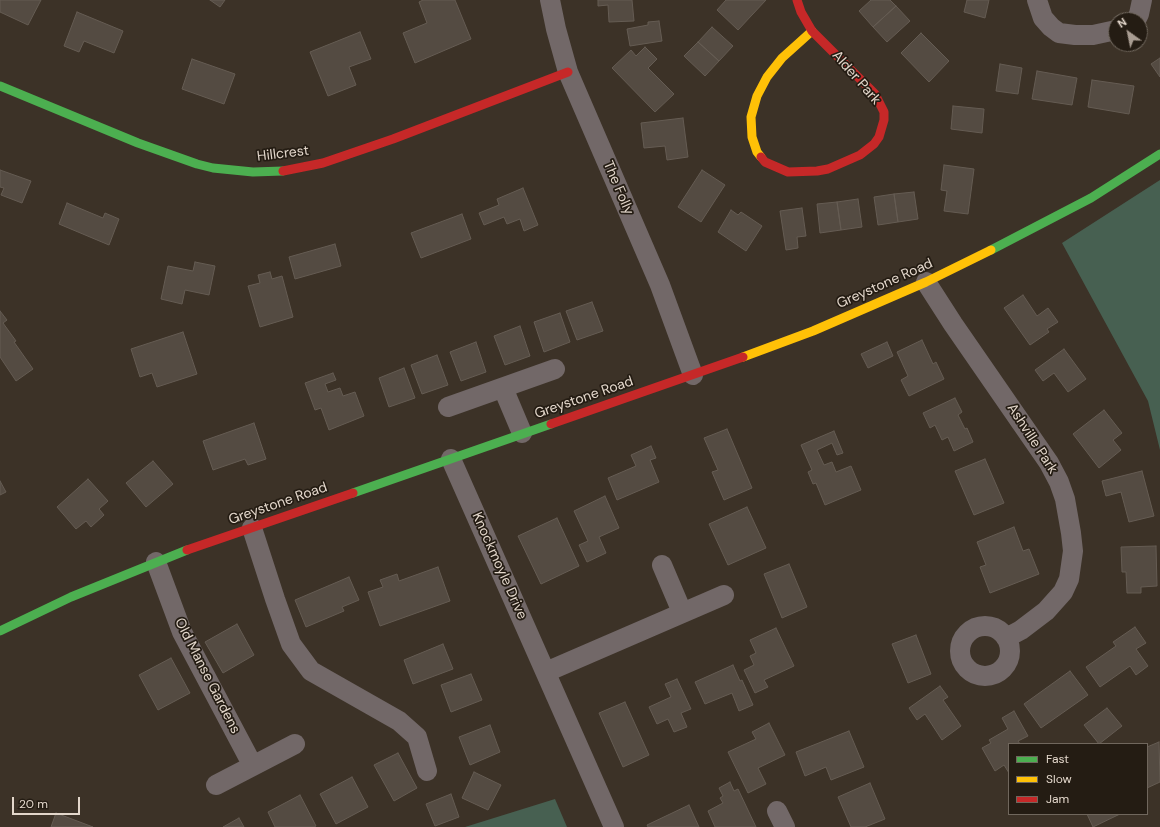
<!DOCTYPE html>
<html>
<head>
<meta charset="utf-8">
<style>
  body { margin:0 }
  #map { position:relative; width:1160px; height:827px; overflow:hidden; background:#3c3227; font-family:"DM Sans",sans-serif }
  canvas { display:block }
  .legend { position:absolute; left:1008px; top:743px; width:140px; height:72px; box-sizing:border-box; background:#241c13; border:1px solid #70675d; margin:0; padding:5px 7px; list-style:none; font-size:12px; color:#e3d7cb }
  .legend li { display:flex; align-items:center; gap:8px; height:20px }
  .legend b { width:20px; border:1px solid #70675d }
  .north { position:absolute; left:1108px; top:12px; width:40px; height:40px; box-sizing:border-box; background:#241c13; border:1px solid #70675d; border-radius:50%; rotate:327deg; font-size:11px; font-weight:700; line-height:16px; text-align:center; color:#e3d7cb }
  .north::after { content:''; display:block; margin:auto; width:14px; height:18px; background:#a99d92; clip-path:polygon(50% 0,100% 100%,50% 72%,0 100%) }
  .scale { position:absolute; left:12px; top:797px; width:68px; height:18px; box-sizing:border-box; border:2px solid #e3d7cb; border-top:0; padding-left:5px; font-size:12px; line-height:14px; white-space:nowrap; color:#e3d7cb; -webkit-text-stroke:3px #241c13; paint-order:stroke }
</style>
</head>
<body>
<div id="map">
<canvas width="1160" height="827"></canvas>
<ul class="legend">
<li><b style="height:5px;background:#4caf50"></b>Fast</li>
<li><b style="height:5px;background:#ffc107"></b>Slow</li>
<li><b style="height:5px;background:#c62828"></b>Jam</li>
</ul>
<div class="north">N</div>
<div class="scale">20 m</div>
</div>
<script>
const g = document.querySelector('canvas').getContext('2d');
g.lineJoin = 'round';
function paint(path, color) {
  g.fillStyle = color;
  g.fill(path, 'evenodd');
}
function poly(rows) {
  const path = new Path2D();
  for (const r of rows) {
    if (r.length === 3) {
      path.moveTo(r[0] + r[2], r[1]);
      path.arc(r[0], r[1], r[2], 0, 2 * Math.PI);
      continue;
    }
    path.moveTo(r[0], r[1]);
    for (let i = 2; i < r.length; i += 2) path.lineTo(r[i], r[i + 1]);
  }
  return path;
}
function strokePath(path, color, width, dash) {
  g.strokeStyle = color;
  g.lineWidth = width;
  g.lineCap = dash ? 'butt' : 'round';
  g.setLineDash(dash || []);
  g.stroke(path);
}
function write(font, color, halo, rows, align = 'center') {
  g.font = font + ' "DM Sans",sans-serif';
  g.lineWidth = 3.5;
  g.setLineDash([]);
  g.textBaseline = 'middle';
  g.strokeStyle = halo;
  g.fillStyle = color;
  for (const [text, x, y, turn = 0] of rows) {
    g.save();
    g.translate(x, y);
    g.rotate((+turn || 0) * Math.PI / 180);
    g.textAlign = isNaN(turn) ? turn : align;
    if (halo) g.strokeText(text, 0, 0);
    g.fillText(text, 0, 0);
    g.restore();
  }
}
paint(poly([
  [1160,180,1160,450,1148,401,1062,243],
  [555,799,567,827,465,827]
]), '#476051');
const building = poly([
  [0,0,41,0,28,25,0,12,0,0],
  [210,0,225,0,220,7,210,0],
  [423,0,455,0,471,39,415,63,403,33,427,23,419,2,423,0],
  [598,0,632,0,634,21,609,22,608,5,598,6,598,0],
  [726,0,766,0,738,30,717,10,726,0],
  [871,0,890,0,896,6,873,27,859,11,871,0],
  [967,0,989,0,985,18,964,12,967,0],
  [896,6,910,21,887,42,873,27,896,6],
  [77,12,123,31,114,53,84,41,79,52,64,46,77,12],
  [659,21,662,41,630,46,627,29,648,25,648,22,659,21],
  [712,27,733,46,719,61,698,42,712,27],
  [360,32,371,59,349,67,356,85,328,96,310,52,360,32],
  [921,33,949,61,929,82,901,53,921,33],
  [698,42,719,61,705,76,684,56,698,42],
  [645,47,657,59,648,68,674,94,655,112,612,68,631,50,636,56,645,47],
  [1160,58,1160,77,1151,64,1160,58],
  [192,59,235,74,224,104,182,89,192,59],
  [1000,64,1022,68,1018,94,996,91,1000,64],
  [1037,71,1077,78,1072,105,1032,99,1037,71],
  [1092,80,1134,86,1129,114,1088,107,1092,80],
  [953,106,984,109,982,133,951,129,953,106],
  [683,118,688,157,667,160,665,146,644,148,641,123,683,118],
  [944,165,974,169,968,214,944,211,947,191,941,190,944,165],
  [0,170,31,181,22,203,1,195,4,188,0,187,0,170],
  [702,170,725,185,701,222,678,207,702,170],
  [523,188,538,225,524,231,520,219,507,224,504,217,484,225,479,213,499,205,497,199,523,188],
  [914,192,918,219,898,222,894,194,914,192],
  [894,194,898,222,878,225,874,197,894,194],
  [858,199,862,227,841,230,837,202,858,199],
  [837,202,841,230,820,233,817,204,837,202],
  [67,203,103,218,105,213,119,219,109,245,59,224,67,203],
  [802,208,806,236,797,237,798,248,786,250,780,211,802,208],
  [731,210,738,215,741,212,762,226,746,251,718,232,731,210],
  [462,214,471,239,421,258,411,233,462,214],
  [335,244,341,266,295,279,289,257,335,244],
  [195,262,215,266,209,295,185,290,182,304,161,299,168,266,193,271,195,262],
  [270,272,272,279,282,276,293,317,260,327,248,286,260,283,258,275,270,272],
  [1023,295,1037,316,1048,308,1058,322,1047,329,1049,332,1030,345,1004,308,1023,295],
  [592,302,603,331,577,340,566,311,592,302],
  [0,311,7,320,3,323,16,341,14,342,33,369,16,381,0,357,0,311],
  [560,313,570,342,544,352,534,322,560,313],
  [520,326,530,356,505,365,494,336,520,326],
  [183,332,197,374,157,387,152,373,140,377,131,349,183,332],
  [922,340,933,364,936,362,944,379,909,396,901,380,908,376,897,352,922,340],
  [476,342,486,372,461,381,450,352,476,342],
  [887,342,893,356,868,368,861,354,887,342],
  [1064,349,1086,379,1068,392,1054,373,1043,381,1035,370,1064,349],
  [437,355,448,385,422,394,411,365,437,355],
  [404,368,415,398,389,407,379,378,404,368],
  [333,373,336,380,325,384,328,392,340,388,343,396,355,392,364,416,329,430,321,408,315,410,305,383,333,373],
  [955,398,962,412,958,415,965,429,967,428,973,442,954,451,948,437,942,440,935,425,930,428,923,413,955,398],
  [1104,410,1122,433,1113,440,1121,450,1099,468,1073,434,1104,410],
  [254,423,266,459,248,465,245,459,213,470,203,441,254,423],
  [727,429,752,488,724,500,712,472,718,470,704,438,727,429],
  [834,431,843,453,837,455,832,443,817,450,824,465,832,462,836,472,851,466,861,490,825,505,816,483,813,484,808,472,812,470,801,445,834,431],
  [651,446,656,458,650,460,659,482,617,500,608,478,636,466,631,455,651,446],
  [985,459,1004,503,974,515,955,471,985,459],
  [153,461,173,484,146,507,126,483,153,461],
  [1142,471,1154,516,1129,522,1121,492,1106,496,1102,481,1142,471],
  [88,479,108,501,99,509,104,515,91,527,86,521,76,529,57,507,88,479],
  [0,481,6,492,0,495,0,481],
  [605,496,619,528,599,537,606,553,587,562,579,545,588,541,574,511,605,496],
  [747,507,766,548,728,565,709,524,747,507],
  [557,518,579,566,541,584,518,536,557,518],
  [1014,527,1023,551,1029,549,1039,574,990,593,980,567,986,565,977,542,1014,527],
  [1156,546,1157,586,1141,587,1141,593,1127,593,1126,572,1122,572,1121,547,1156,546],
  [789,564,807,607,782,618,764,574,789,564],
  [438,567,450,601,380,626,368,592,383,587,380,580,397,574,399,581,438,567],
  [349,577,359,600,342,607,344,611,306,627,295,600,349,577],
  [237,624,254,655,223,673,205,642,237,624],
  [1135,627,1146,643,1136,649,1148,666,1136,675,1130,666,1100,687,1086,667,1116,646,1113,642,1135,627],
  [776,628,794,666,764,680,768,687,755,693,744,670,754,665,750,656,756,653,750,640,776,628],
  [916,635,931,674,908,683,892,644,916,635],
  [443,644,453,669,413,684,404,660,443,644],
  [171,658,190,693,158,710,139,675,171,658],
  [733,665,740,681,742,680,753,705,739,711,732,693,705,704,695,682,733,665],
  [1070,671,1088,695,1041,728,1024,704,1070,671],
  [471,674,482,700,451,712,441,685,471,674],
  [677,679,691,709,681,713,687,727,674,732,668,719,657,724,649,707,671,697,665,684,677,679],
  [940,686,948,697,943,700,961,726,942,740,925,714,917,720,909,708,940,686],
  [625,702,649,755,623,767,599,713,625,702],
  [1107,708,1122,726,1099,744,1084,725,1107,708],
  [1014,711,1028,736,1018,741,1020,744,1009,744,1009,773,1004,765,995,771,982,748,991,743,989,740,1008,729,1002,718,1014,711],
  [769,723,785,755,758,768,766,784,748,793,728,752,756,739,752,732,769,723],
  [490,725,500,752,470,765,459,737,490,725],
  [849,731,864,767,831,780,826,767,805,776,796,752,849,731],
  [1159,742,1160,782,1147,788,1147,747,1159,742],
  [398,753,417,788,394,801,374,765,398,753],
  [474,772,501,785,488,810,462,798,474,772],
  [352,777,368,807,336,824,320,794,352,777],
  [730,782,734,791,738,789,756,827,715,827,708,811,723,803,720,798,723,796,719,788,730,782],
  [870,783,885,819,865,827,851,827,838,797,870,783],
  [451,794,459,817,435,826,426,804,451,794],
  [300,795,316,826,314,827,275,827,268,812,300,795],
  [689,805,699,827,648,827,647,825,689,805],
  [56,813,93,827,51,827,56,813],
  [1087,814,1120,814,1093,827,1087,814],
  [239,818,244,827,223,827,239,818]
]);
paint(building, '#544b42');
strokePath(building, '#655c53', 1);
strokePath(poly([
  [550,0,556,29,568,72,660,285,693,375],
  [1037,0,1043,18,1051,27,1059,33,1075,35,1093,35,1116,30],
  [1136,20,1139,14,1142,0],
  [926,282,953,324,1049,463,1059,482,1065,499,1071,533,1073,551,1069,579,1063,592,1046,611,1021,630,1006,638],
  [503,388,522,433],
  [448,407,555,369],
  [451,459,614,827],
  [252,528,275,599,291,644,311,671,399,721,417,737,427,771],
  [156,562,182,632,253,766],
  [662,565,682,612],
  [985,651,25],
  [546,672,724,595],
  [216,785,295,744],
  [777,811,785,827]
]), '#726868', 20);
strokePath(poly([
  [0,86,138,143,197,164,213,168,253,172,283,171],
  [991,250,1091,198,1160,154],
  [353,493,551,424],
  [0,631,71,597,187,550]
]), '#4caf50', 9);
strokePath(poly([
  [761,157,757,152,752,137,751,117,757,96,767,77,782,58,812,31],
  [743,357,813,331,926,282,991,250]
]), '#ffc107', 9);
strokePath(poly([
  [761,157,765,162,788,172,817,171,828,169,860,155,874,144,879,137,884,120,884,112,875,94,812,31,801,12,797,0],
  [283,171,323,163,393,139,568,72],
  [551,424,743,357],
  [187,550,353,493]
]), '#c62828', 9);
write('14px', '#e3d7cb', '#241c13', [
  ["Alder Park",856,78,49],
  ["Hillcrest",283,154,-7],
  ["The Folly",618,188,67],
  ["Greystone Road",885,284,-24],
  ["Greystone Road",584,398,-19],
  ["Ashville Park",1032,439,57],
  ["Greystone Road",278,504,-19],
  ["Knockmoyle Drive",499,566,66],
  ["Old Manse Gardens",207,676,63]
]);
</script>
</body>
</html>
